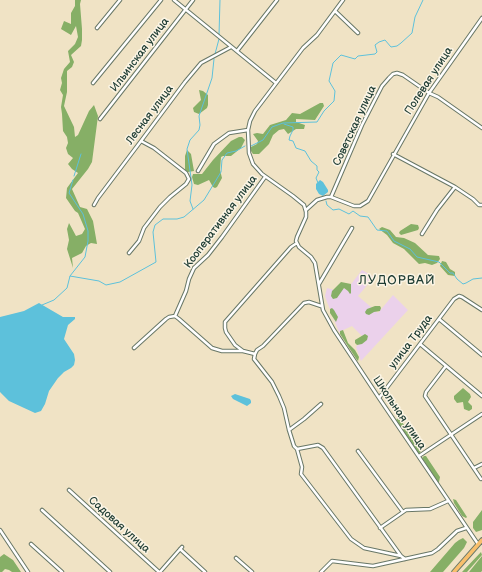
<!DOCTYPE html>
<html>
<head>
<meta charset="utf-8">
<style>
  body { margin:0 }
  canvas { display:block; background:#f0e3c5 }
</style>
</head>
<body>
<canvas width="482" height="572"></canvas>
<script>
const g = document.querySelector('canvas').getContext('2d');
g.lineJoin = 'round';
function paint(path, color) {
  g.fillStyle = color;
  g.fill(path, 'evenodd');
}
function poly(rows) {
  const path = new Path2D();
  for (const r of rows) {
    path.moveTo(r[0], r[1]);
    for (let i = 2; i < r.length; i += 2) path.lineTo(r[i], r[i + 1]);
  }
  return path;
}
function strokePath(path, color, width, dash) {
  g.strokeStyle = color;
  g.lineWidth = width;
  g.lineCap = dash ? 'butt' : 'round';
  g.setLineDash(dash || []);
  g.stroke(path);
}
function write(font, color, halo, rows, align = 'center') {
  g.font = font + ' "Balsamiq Sans",sans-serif';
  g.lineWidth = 3;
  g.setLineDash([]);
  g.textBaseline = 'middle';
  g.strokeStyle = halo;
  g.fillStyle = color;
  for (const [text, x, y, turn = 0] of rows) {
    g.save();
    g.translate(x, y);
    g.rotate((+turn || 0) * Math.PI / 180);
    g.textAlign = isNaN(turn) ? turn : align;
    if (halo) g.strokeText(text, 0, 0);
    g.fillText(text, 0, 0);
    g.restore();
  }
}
paint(poly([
  [362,270,374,277,358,296,378,313,393,295,408,310,361,361,356,347,364,338,352,326,339,332,327,302,325,296,327,288,334,290,348,288]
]), '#ebd1eb');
paint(poly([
  [75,0,81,0,80,4,82,29,82,40,81,46,71,55,74,62,72,67,67,71,67,92,64,106,74,127,75,137,78,135,89,111,94,105,98,116,92,162,88,169,72,189,80,207,87,209,93,221,97,244,91,243,86,246,82,253,72,258,73,268,67,249,69,240,67,229,69,223,76,236,82,234,85,229,78,213,75,211,66,198,67,188,78,173,72,169,68,164,73,158,68,154,66,148,68,143,67,137,63,131,62,114,61,107,63,95,60,90,62,83,61,78,64,69,70,62,68,51,75,44,78,37,76,26,71,35,61,29,64,21,71,24,71,13,75,6],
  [199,90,203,91,208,95,208,105,207,108,199,114,194,112,193,108,201,100],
  [320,103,323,103,324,106,315,120,296,119,296,122,305,125,304,129,296,129,288,134,284,129,279,130,273,135,269,144,259,154,253,154,251,151,251,147,257,144,258,141,253,134,257,133,263,134,270,125,286,120,292,113,300,114],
  [239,137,242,137,245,140,241,148,231,156,223,156,221,157,220,170,222,178,217,187,215,188,213,187,209,180,198,185,194,184,192,177,193,174,202,174,213,160,231,141],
  [187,150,191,154,194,171,188,172,185,171,185,156],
  [411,224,418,225,419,228,418,230,401,235,399,233,400,231],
  [382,227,390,230,396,237,404,238,415,243,428,255,439,256,440,259,437,263,432,265,425,263,419,264,404,249,393,243,387,235,379,229],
  [442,261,446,262,450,269,455,272,455,276,448,275,440,266],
  [341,282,351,284,351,293,350,294,348,291,344,288,337,298,333,299,331,296,332,291],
  [375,306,380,306,381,308,380,311,374,312,369,315,366,314,365,312,367,309],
  [332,308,334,310,338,317,336,322,330,313,330,309],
  [343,330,348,343,355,350,359,357,358,361,357,360,340,334,340,331],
  [365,334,368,336,367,340,362,344,357,345,355,343,355,340],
  [463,388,470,394,471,397,468,402,472,406,472,409,469,411,464,409,463,402,457,403,454,399,454,396],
  [398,418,400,419,421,450,420,453,418,453,396,420],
  [424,456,426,456,440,477,439,482,438,482,422,458],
  [453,499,456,500,467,517,466,518,462,516,454,503],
  [482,510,482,530,476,532,473,528,473,522],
  [463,538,467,542,464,548,443,572,430,572,455,543,459,540],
  [481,552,482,555,467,572,462,572],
  [4,554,13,560,21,572,12,572,9,570,5,569,2,572,0,572,0,557],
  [482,556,482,571,481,572,469,572]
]), '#86af66');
paint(poly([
  [320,180,323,182,328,190,328,192,323,196,319,194,316,189,316,184],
  [39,303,63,317,75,317,75,319,68,325,64,339,74,354,75,360,74,365,71,368,64,372,58,378,49,391,45,404,41,411,35,413,9,401,0,392,0,317,24,311],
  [235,394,250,399,251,401,251,403,247,406,233,399,231,396]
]), '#5dc1db');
strokePath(poly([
  [219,35,220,0],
  [215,54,219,39],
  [284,124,293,127,293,130,290,136,289,140,293,141,296,148,305,151,311,161,317,166,317,170,319,172,316,178,318,183],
  [251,146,263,140,272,127,283,123,317,122,324,111,334,101,335,91,329,81,333,63,341,55,355,59,358,56,375,54,377,52,375,45,379,42,385,40,391,47,397,46,401,43,412,33,415,17,423,0],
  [74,176,81,154],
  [326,201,327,205,333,210,339,209,349,214,353,211,360,216,368,217,377,230,387,231,394,241,410,249,417,257,439,262,450,273,453,273,457,279,463,284,466,283,473,279,482,278],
  [193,209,190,201,192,185,187,149,190,140,199,130,200,125,199,116,212,78,214,59],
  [70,276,85,257,88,241,88,231,83,214,69,193,73,180],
  [42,305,54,300,67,288,70,276,99,281,106,285,120,282,156,262,153,232,155,225,163,219,177,219,184,217,204,200,221,172,222,160,227,153,236,151,245,146]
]), '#5dc1db', 1);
const minor = poly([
  [174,0,276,83],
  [343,0,317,35,303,48,255,111,250,121,248,130,249,153,253,164,262,174,293,196,304,205,306,212,306,217,297,237,296,241,299,247,311,257,315,263,323,310,334,330,379,398,478,544],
  [335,11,358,33],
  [97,28,120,0],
  [237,51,277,0],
  [93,83,161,0],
  [100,119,193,0],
  [393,154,455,187,473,199,479,205,482,205],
  [198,171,214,144,229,133,248,130],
  [331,197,362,125,382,86,389,78,393,74,397,73,403,75,429,93,438,97,482,128],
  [94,205,98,198,141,141,185,82,201,63,231,47],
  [306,210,317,200,327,197,331,197,354,206,360,206,368,201,429,93,482,18],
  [422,234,437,210,455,187],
  [129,253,139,241,144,228,160,207,170,197,186,184,189,179,186,173,154,148,141,141],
  [319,284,352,228],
  [321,306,309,302,304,303,263,346,257,350,255,354,254,359,272,382,279,396,284,408,289,430,294,446,297,449,318,445,323,448,401,556],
  [175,316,179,319,212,348,222,351,243,351,255,354],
  [439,319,482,355],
  [420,344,482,396],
  [134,348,166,319,169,317,175,316,186,291,189,279,194,268,208,255,222,237,265,177],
  [243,351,235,345,226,332,225,328,225,322,291,247,297,243],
  [446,366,426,392,425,396,481,479],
  [379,398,454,299,459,296,462,297,482,310],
  [289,430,304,419,321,404],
  [297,449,302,467,301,474,351,539,364,548,401,556,405,559],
  [358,451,403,512],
  [419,456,482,414],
  [474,468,482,464],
  [69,490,159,572],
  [42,510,110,572],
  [380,528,406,510,430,509,448,501],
  [0,530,28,572],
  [31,544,62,572],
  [180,549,205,572],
  [236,558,252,572],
  [160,572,182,547],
  [321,572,332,561,373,566,432,553,438,549,457,531,466,528]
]);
const major = poly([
  [454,572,482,540]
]);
strokePath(minor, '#687767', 4.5);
strokePath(major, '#687767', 5.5);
strokePath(minor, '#fff', 2.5);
strokePath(major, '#f8bf6c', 3.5);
write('11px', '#1f3d34', '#fcf5e5', [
  ["Ильинская улица",140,55,-53],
  ["Полевая улица",429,81,-57],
  ["Лесная улица",150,115,-53],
  ["Советская улица",355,126,-65],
  ["Кооперативная улица",221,222,-53],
  ["улица Труда",411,342,-53],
  ["Школьная улица",399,413,56],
  ["Садовая улица",119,525,42]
]);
g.letterSpacing = '1px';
write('13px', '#1f3d34', '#fcf5e5', [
  ["ЛУДОРВАЙ",397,281]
]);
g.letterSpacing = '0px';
</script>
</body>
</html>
